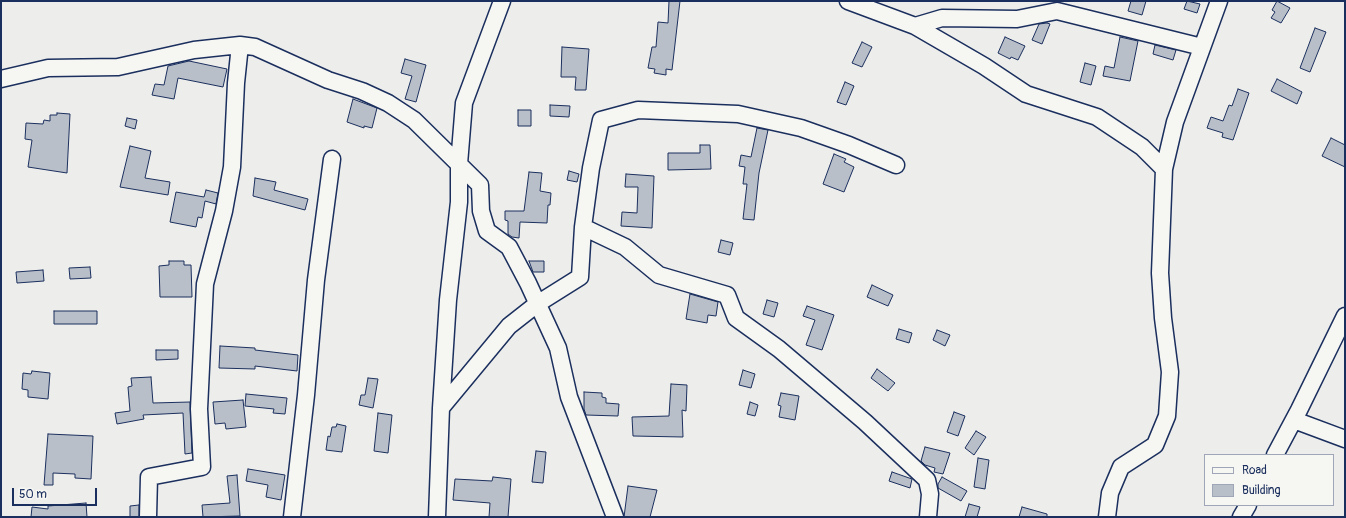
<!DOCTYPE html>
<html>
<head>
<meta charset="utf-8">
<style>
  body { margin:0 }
  #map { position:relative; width:1346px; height:518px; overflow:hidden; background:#edeeec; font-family:Pangolin,sans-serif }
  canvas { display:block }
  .frame { position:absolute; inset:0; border:2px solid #1b2f5e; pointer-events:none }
  .legend { position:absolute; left:1204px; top:454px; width:130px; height:52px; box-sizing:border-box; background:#f6f6f2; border:1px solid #9ea6b7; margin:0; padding:5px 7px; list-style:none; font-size:12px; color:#1b2f5e }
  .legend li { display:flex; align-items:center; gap:8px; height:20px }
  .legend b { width:20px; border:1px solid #9ea6b7 }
  .scale { position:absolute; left:12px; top:488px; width:85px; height:18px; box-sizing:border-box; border:2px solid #1b2f5e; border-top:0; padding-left:5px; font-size:12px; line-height:14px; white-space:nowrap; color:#1b2f5e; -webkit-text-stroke:3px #f6f6f2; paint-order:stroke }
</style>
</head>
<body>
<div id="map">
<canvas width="1346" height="518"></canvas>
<div class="frame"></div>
<ul class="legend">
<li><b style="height:5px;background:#f6f6f2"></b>Road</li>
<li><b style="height:11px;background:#b9bfc8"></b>Building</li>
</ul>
<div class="scale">50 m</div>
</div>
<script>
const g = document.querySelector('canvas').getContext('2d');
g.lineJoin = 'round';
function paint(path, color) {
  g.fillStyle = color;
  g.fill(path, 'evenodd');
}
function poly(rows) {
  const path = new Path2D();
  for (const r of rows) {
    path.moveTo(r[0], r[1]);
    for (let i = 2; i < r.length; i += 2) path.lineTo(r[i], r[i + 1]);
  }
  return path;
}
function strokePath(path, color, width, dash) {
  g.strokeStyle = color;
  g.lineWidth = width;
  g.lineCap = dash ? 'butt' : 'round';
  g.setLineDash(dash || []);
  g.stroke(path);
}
const building = poly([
  [669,1,680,1,672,70,666,69,666,75,654,73,655,69,648,68,652,47,656,47,658,22,668,23,669,1],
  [1131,1,1146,1,1142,15,1128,11,1131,1],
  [1187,1,1200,4,1197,13,1184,9,1187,1],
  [1277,1,1290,8,1281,23,1271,18,1275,12,1272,10,1277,1],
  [1047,23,1050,24,1042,44,1032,40,1039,24,1047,23],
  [1315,28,1326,32,1310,72,1300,68,1315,28],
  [1005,37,1025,46,1018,60,1011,57,1010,59,998,53,1005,37],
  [1120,37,1138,41,1130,81,1103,76,1105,66,1114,68,1120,37],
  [862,42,872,47,862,67,852,63,862,42],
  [1155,45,1176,50,1173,60,1153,54,1155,45],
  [562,47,589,49,586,90,575,90,576,77,561,77,562,47],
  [405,59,426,65,416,102,405,99,412,76,401,73,405,59],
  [189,61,227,69,223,87,178,78,174,99,152,95,155,84,164,85,168,66,189,61],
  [1085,63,1096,66,1091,85,1080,82,1085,63],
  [1277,79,1302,92,1297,104,1271,91,1277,79],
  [845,82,854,86,846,105,837,102,845,82],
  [1238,89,1249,93,1233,140,1222,137,1223,133,1207,128,1211,117,1223,121,1229,105,1232,106,1238,89],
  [353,99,377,108,372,128,364,126,364,128,347,122,353,99],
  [550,105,570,106,569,117,550,116,550,105],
  [518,110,531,110,531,126,518,126,518,110],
  [57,113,70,114,67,173,28,167,32,140,25,139,26,123,43,124,44,120,50,121,50,115,57,115,57,113],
  [127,118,137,120,135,129,125,126,127,118],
  [757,128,768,130,759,173,754,220,743,219,747,184,743,184,745,167,739,166,741,155,751,157,757,128],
  [1331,138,1345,145,1345,167,1322,156,1331,138],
  [700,145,710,145,711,169,668,170,668,153,700,153,700,145],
  [130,146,151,151,145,178,170,182,168,195,120,187,130,146],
  [834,154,846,159,844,162,854,167,844,192,823,184,834,154],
  [569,171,579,174,577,182,567,180,569,171],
  [529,172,542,173,540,191,551,193,550,205,548,205,547,223,520,222,519,238,512,237,508,234,508,221,505,220,505,211,524,211,529,172],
  [626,174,654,176,652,228,621,226,622,212,637,213,638,187,625,187,626,174],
  [255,178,276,182,274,190,308,199,305,210,253,196,255,178],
  [206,190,218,193,216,204,205,201,202,218,198,217,196,227,170,222,176,192,204,197,206,190],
  [721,240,733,243,730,255,718,252,721,240],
  [169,261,184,261,184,265,191,265,192,297,160,297,159,266,169,265,169,261],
  [529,261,544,261,544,272,533,272,529,261],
  [90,267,91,278,70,279,69,268,90,267],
  [43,270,44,281,17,283,16,272,43,270],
  [872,285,893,295,888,306,867,297,872,285],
  [690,294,718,302,716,316,708,315,707,323,686,319,690,294],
  [767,300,778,303,774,317,763,314,767,300],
  [807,306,834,315,822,350,806,345,815,320,803,316,807,306],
  [54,311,97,311,97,324,54,324,54,311],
  [899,329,912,333,909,343,896,339,899,329],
  [937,330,950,335,945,346,933,340,937,330],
  [220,346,255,348,255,350,298,355,297,371,255,366,255,369,219,368,220,346],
  [156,350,178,350,178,359,156,360,156,350],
  [877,369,895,383,888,391,871,378,877,369],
  [743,370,755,374,751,388,739,385,743,370],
  [32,371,50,373,48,399,28,397,28,390,22,389,23,373,31,374,32,371],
  [151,377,153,403,190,402,192,453,185,454,183,413,143,415,144,419,117,424,115,413,130,411,128,387,132,386,131,378,151,377],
  [368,378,378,379,373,408,359,405,361,395,365,395,368,378],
  [671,384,687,385,686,411,682,410,683,437,633,436,632,417,669,416,671,384],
  [584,392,602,393,602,397,606,398,606,403,619,404,618,416,586,415,584,409,584,392],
  [781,393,799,396,795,420,779,417,781,406,778,405,781,393],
  [246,394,287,398,285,414,273,413,274,409,245,406,246,394],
  [243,400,246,427,226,429,225,423,215,424,213,402,243,400],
  [750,402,758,405,755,416,747,414,750,402],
  [954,412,965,416,958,436,947,432,954,412],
  [378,413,392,415,388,453,374,451,378,413],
  [337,424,346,426,342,452,326,450,328,436,330,437,332,427,336,427,337,424],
  [976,431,986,437,974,455,965,448,976,431],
  [48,434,93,436,91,479,75,478,75,474,53,473,53,485,44,485,48,434],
  [925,447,950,453,943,474,934,472,935,468,925,465,921,461,925,447],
  [536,451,546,452,543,483,532,482,536,451],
  [978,458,989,460,985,489,974,487,978,458],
  [248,469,285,475,281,500,266,497,268,485,246,481,248,469],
  [892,472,912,479,910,488,889,481,892,472],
  [237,475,240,516,203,517,202,505,230,503,227,476,237,475],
  [493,477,511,479,508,517,489,517,490,503,453,500,455,479,492,481,493,477],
  [942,477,967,491,961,501,938,488,938,484,942,477],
  [628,486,657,490,650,517,624,517,628,486],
  [86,503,87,517,31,517,32,507,48,509,48,506,86,503],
  [969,504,980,507,977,517,965,517,969,504],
  [139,505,139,517,130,517,130,506,139,505],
  [1022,507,1047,514,1047,517,1019,517,1022,507]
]);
paint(building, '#b9bfc8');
strokePath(building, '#1b2f5e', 1);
const minor = poly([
  [848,1,915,26,984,66,1026,94,1097,117,1142,147,1164,169],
  [915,26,942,18,1017,19,1057,11,1202,47],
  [1,79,48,68,118,67,194,50,240,45,255,47,328,80,362,91,388,103,414,120,480,185,481,211,487,231,509,247,528,283,558,348,569,397,615,517],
  [583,227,625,247,659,275,727,295,736,318,779,349,865,422,927,480,930,494,928,517],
  [441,408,509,326,537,304,580,277,583,227,591,168,601,120,638,110,738,114,801,128,849,145,896,165],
  [1294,420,1345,439],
  [1275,455,1299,410,1345,316],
  [148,517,149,477,202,467,199,409,205,284,224,211,232,167,236,83,240,45],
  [292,517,306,395,316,280,332,159],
  [437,517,441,408,448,300,459,202,459,164,464,103,502,1],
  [1107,517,1110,493,1121,467,1155,445,1167,416,1170,372,1163,318,1160,273,1164,169,1175,122,1219,1],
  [1241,517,1248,505]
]);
strokePath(minor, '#1b2f5e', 19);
strokePath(minor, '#f6f6f2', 16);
</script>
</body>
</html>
